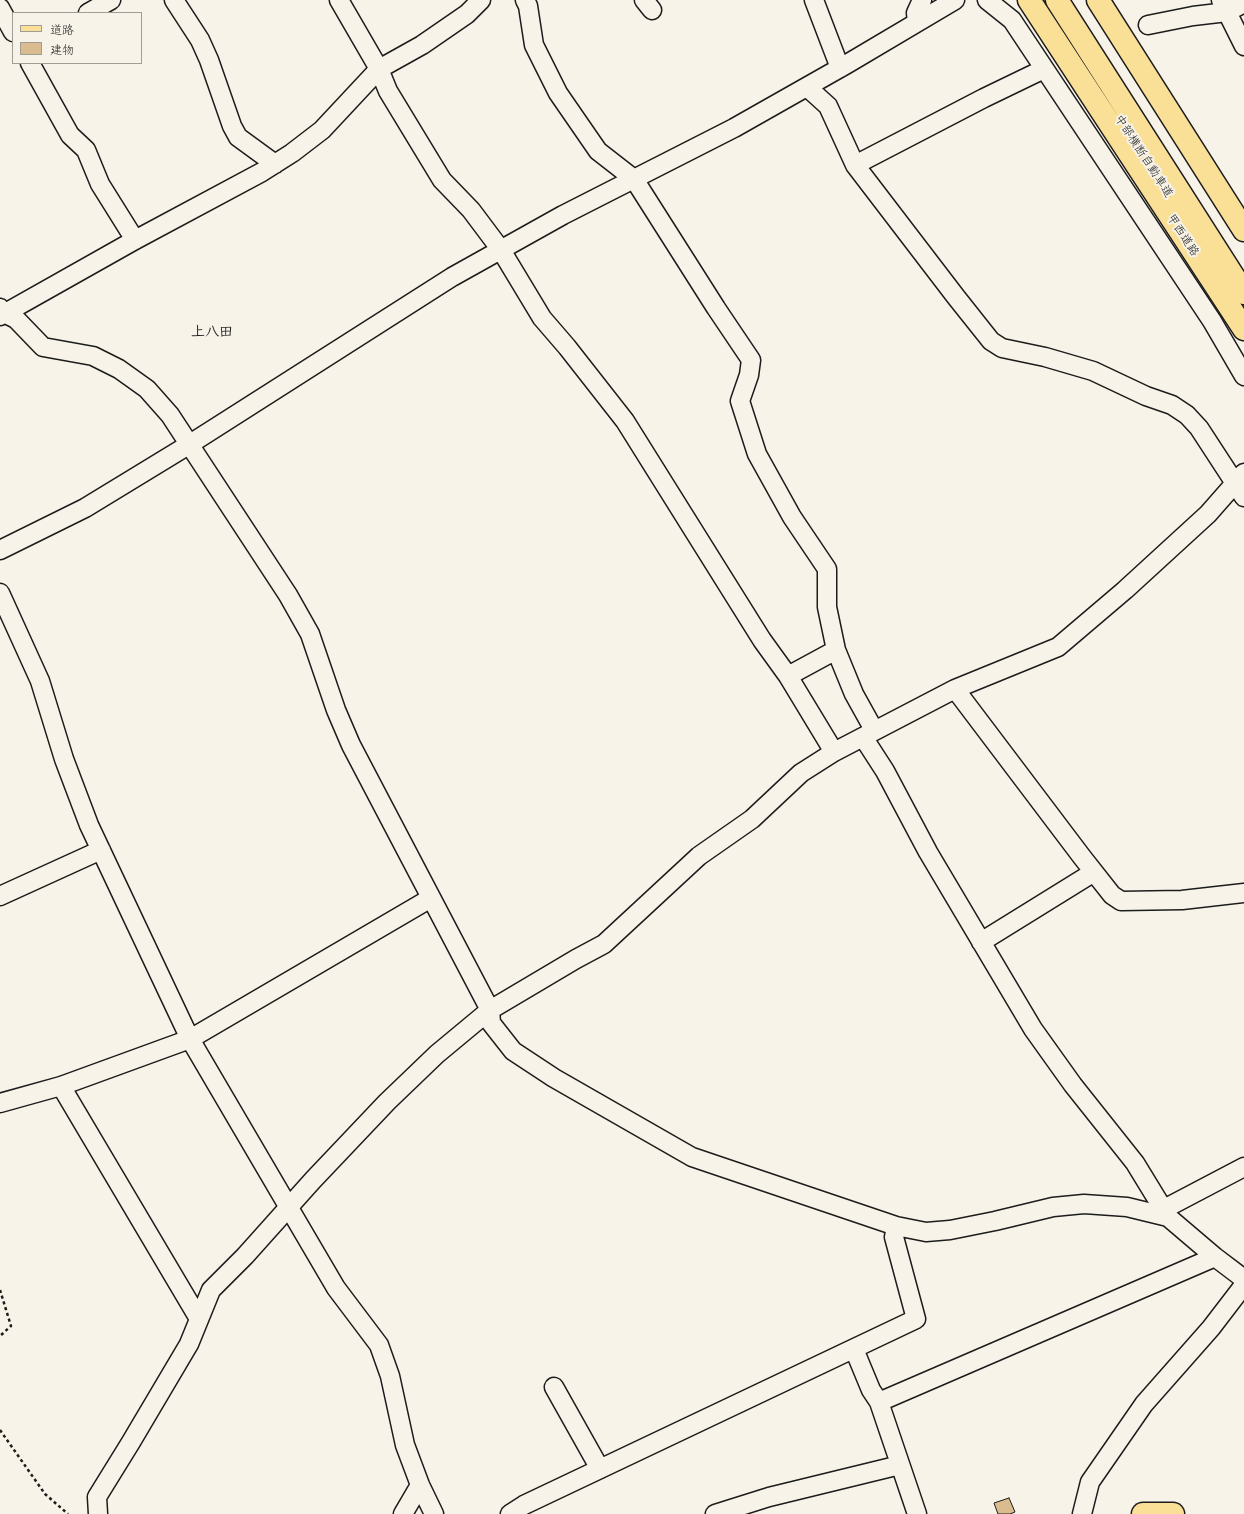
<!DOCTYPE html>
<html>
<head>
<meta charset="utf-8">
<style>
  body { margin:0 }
  #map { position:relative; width:1244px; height:1514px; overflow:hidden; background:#f7f3e8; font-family:Mali,"Klee One",sans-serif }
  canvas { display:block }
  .legend { position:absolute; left:12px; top:12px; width:130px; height:52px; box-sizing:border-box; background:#f7f3e8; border:1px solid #9f9d96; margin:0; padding:5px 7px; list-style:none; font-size:12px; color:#1c1c1c }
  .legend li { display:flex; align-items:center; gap:8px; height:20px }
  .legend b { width:20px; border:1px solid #9f9d96 }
</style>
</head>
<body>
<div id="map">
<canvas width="1244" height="1514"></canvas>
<ul class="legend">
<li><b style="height:5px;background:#fadf96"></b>道路</li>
<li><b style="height:11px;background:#dabc8e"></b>建物</li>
</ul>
</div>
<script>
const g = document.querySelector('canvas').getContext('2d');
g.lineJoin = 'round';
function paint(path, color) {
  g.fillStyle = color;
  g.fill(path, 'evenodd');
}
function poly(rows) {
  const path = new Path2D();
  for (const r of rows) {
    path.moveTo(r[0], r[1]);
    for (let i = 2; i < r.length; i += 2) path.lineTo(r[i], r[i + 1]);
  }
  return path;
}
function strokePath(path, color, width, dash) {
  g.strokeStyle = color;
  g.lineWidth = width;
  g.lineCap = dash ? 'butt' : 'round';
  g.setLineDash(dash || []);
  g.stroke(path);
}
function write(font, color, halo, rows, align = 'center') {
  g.font = font + ' Mali,"Klee One",sans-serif';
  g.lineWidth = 4;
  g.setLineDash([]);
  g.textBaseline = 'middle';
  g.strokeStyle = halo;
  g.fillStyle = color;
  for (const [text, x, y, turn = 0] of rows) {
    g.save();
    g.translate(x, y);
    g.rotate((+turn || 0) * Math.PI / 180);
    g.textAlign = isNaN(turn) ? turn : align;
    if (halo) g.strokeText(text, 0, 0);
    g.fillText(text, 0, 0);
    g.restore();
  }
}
const building = poly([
  [1009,1498,1015,1512,1010,1514,998,1514,994,1503,1009,1498]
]);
paint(building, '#dabc8e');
strokePath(building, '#1c1c1c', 1);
const minor = poly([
  [174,0,200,40,209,60,232,126,238,137,275,164],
  [339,0,379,69,388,91,442,180,471,210,501,250,542,318,567,347,625,421,762,640,788,676,834,752],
  [525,0,528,6,534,45,558,93,598,151,634,179,716,308,751,360,749,375,740,401,757,454,792,517,827,569,827,607,836,650,854,694,874,730],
  [644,0,652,10],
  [814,0,840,68],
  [987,0,1012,20,1212,321,1244,376],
  [1221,0,1244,46],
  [0,8,13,32],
  [88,13,111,0],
  [917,22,916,13,922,0],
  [1148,25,1193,16,1227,12,1244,3],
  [30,63,70,135,86,150,100,184,135,240],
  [807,87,828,106,855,165,956,297,991,341,1002,348,1045,357,1093,371,1146,396,1172,405,1187,415,1199,428,1244,497],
  [855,165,984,98,1044,69],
  [0,308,4,313,16,319,43,347,93,356,119,369,147,389,170,415,288,595,310,634,336,710,351,745,490,1010,491,1023,513,1051,554,1078,692,1157,896,1226,926,1232,950,1230,995,1221,1053,1207,1084,1204,1127,1207,1168,1217],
  [0,316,135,240,262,172,292,153,322,130,379,69,422,45,467,14,481,0],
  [0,550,85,508,190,444,452,277,563,215,734,128,847,64,955,0],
  [0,593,40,681,64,759,89,825,190,1039,336,1288,379,1345,390,1376,405,1445,420,1485,434,1514],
  [788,676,836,650],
  [955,689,1082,857,1112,895,1121,901,1182,900,1244,893],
  [863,737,885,771,928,852,1033,1029,1073,1085,1135,1163,1168,1217,1215,1257,1244,1279],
  [0,896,101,850],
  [981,942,1094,872],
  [61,1086,199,1319],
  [0,1103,61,1086,190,1039,431,898],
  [1164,1209,1244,1167],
  [854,1349,871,1390,879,1402,917,1514],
  [554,1387,600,1469],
  [879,1402,1215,1257],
  [98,1514,97,1497,131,1442,189,1344,211,1290,245,1256,313,1180,387,1102,437,1054,490,1010,576,959,604,944,699,856,752,819,801,773,834,752,955,689,1058,647,1125,590,1208,514,1244,473],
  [403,1514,420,1485],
  [510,1514,524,1505,916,1319,894,1237,896,1226],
  [715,1514,769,1497,900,1465],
  [1082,1514,1090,1482,1144,1404,1211,1328,1244,1285]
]);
const major = poly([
  [1143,1514,1173,1514]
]);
const highway = poly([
  [1029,0,1244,329],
  [1057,0,1244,293],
  [1098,0,1244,230]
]);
strokePath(minor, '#1c1c1c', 21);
strokePath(major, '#1c1c1c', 25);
strokePath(highway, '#1c1c1c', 25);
strokePath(poly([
  [0,1290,11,1326,0,1336],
  [0,1430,45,1494,68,1514]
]), '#1c1c1c', 2.5, [3, 3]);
strokePath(minor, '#f7f3e8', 18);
strokePath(major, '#fadf96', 22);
strokePath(highway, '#fadf96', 22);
write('12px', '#1c1c1c', '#f7f3e8', [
  ["中部横断自動車道",1144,156,57],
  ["甲西道路",1183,235,57]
]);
write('bold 14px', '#1c1c1c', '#f7f3e8', [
  ["上八田",212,332]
]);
</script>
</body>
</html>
